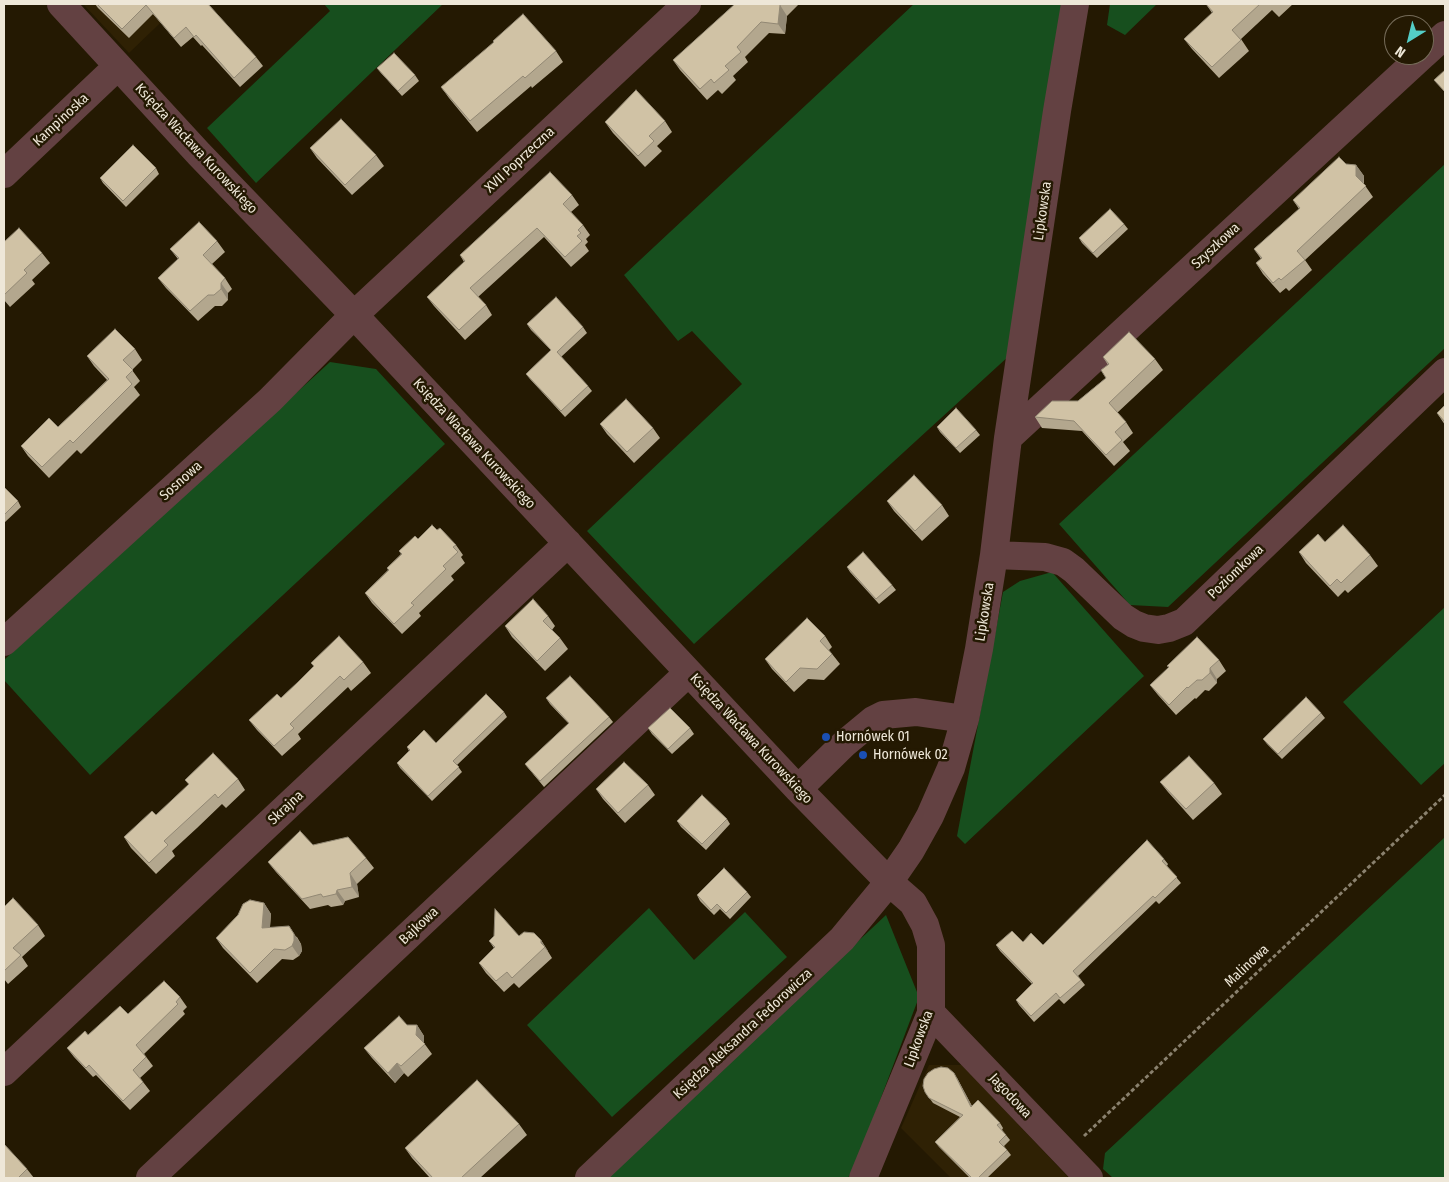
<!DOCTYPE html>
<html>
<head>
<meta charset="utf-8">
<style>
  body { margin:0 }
  #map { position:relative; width:1449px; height:1182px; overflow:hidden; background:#241902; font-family:"Fira Sans Condensed",sans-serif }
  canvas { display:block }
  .frame { position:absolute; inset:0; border:5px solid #eee7d8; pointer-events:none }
  .north { position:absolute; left:1384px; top:15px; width:50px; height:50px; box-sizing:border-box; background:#241902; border:1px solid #756b58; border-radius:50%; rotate:216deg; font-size:14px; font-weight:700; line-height:20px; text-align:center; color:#eee7d8 }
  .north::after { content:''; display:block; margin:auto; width:18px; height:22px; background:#54cdc6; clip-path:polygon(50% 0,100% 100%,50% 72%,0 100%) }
</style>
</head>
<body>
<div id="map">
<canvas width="1449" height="1182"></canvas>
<div class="frame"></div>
<div class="north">N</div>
</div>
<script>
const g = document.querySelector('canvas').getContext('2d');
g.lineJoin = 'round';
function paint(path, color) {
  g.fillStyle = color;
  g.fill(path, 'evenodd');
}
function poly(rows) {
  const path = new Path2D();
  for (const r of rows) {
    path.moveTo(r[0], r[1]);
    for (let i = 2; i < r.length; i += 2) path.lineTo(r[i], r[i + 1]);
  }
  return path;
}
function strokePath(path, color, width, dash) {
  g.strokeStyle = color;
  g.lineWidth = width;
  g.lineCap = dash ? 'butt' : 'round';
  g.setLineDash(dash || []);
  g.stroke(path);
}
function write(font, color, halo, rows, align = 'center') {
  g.font = font + ' "Fira Sans Condensed",sans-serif';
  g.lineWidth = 5;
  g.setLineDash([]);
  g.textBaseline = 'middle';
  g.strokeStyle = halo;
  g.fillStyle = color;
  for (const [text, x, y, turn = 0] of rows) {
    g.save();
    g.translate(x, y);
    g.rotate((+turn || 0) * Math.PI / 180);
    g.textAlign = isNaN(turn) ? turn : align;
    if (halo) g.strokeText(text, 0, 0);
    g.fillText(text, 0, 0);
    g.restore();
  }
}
paint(poly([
  [83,4,180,4,129,53],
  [929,1065,962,1065,1069,1178,951,1178,901,1128]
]), '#2f2104');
paint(poly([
  [324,4,443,4,256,183,207,128,330,11],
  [914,4,1065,4,1010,355,694,644,587,531,742,384,692,331,678,341,624,275],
  [1110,4,1157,4,1125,35,1107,25],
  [1445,164,1445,348,1168,607,1130,605,1059,524],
  [330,362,376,369,445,444,90,775,4,680,4,660],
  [1052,572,1144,676,965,844,957,836,1003,592,1020,581],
  [1445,607,1445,763,1421,785,1343,702],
  [1445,837,1445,1178,1113,1178,1103,1169,1105,1153],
  [649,908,694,960,745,912,787,957,612,1117,527,1025],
  [886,915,919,997,859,1156,848,1178,606,1178]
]), '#174f1e');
strokePath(poly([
  [1084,1136,1445,795]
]), '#8a816e', 3, [4, 2.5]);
strokePath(poly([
  [61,4,199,154,354,315,798,789,889,882,913,903,925,925,931,945,931,1013,863,1178],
  [1424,54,1445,35],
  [4,174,118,66],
  [1008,438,1423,55],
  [994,555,1045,557,1063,562,1074,570,1123,617,1134,624,1144,628,1158,630,1169,628,1184,622,1445,372],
  [4,642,270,400,354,315,687,4],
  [798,789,844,744,873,720,883,715,916,712,965,719],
  [931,1013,1089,1178],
  [4,1072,568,543],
  [150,1178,688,673],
  [589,1178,842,939,889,882,911,850,930,816,951,768,965,719,979,649,994,555,1008,438,1057,111,1075,4]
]), '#634142', 28);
paint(poly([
  [95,4,208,4,256,57,263,66,240,87,202,45,201,46,193,37,181,47,153,14,129,38,98,8],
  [735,4,809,4,799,4,787,16,785,34,769,33,745,57,748,62,733,76,736,80,722,94,718,90,707,100,680,70,673,60],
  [1206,4,1293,4,1279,17,1272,10,1241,39,1249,51,1219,78,1192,49,1184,39,1212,13],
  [556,51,563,62,532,88,531,86,477,132,449,98,441,87],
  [377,68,415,75,419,81,402,96,381,73],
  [665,121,672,132,657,146,662,151,645,167,613,133,605,122],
  [310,148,376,155,384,166,352,195,317,158],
  [1346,164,1356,165,1364,176,1364,184,1373,197,1305,260,1312,270,1289,291,1286,288,1280,293,1263,274,1256,263,1261,259,1254,249,1299,209,1293,200],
  [156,168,159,174,126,207,103,183,100,178],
  [572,195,579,205,571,212,583,225,590,235,586,239,588,242,585,245,589,251,571,267,544,237,478,297,486,305,492,315,465,340,434,306,427,297,464,262,460,255],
  [1124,224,1128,229,1097,258,1082,243,1079,238],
  [217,241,225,252,212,264,225,278,232,289,228,293,228,300,222,306,215,306,198,321,166,288,158,278,178,259,170,249],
  [4,242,42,253,50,263,32,280,35,284,10,307,4,300],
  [527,324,583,327,587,333,561,357,588,386,592,391,565,417,530,379,526,374,551,350,531,330],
  [135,349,142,360,132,370,140,381,134,387,140,395,81,454,77,450,49,478,28,456,21,446,58,427,107,380,94,366,87,356],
  [1103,357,1155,359,1163,370,1117,413,1126,422,1133,433,1123,442,1130,451,1114,466,1082,431,1042,428,1035,417,1078,401,1106,378,1108,365],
  [1445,405,1445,425,1437,413],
  [600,424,653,428,660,438,634,463,607,434],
  [937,427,976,430,980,435,960,453,940,432],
  [4,487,18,501,21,507,4,523],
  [887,501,942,505,949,516,922,541,894,511],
  [437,530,456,545,463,555,461,557,465,563,451,576,454,580,419,613,421,616,402,634,372,603,365,593,388,570,387,568,401,554,399,551,418,539],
  [1325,542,1370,555,1378,566,1348,593,1345,590,1338,597,1306,563,1299,552],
  [847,567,892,585,896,590,879,604,850,572],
  [548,616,555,626,552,630,560,638,568,649,545,671,512,637,505,626],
  [825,636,832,647,829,650,840,664,824,680,808,679,794,692,772,669,765,659],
  [1219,660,1226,671,1217,679,1217,683,1209,691,1205,690,1196,699,1195,698,1176,715,1158,695,1150,685],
  [363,662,371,673,351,691,348,687,298,734,301,739,282,756,257,730,249,720,281,698,314,667,311,663],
  [546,698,609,717,613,722,544,787,529,769,525,764,569,724,550,704],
  [504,712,507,717,457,765,462,772,432,801,400,768,397,763,409,751,407,747,436,743],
  [1321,713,1325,718,1282,759,1267,744,1263,739],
  [648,728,690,728,694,734,672,754,652,734],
  [238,779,245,790,226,808,222,804,197,828,172,851,175,856,156,874,131,848,124,837,156,815,189,785,185,780],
  [1160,782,1214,783,1222,794,1193,820,1168,792],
  [648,785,655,795,625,823,603,799,596,789],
  [727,819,730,824,706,850,681,827,677,821],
  [313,845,366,858,374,868,357,884,359,897,345,901,343,905,331,907,328,905,310,909,276,872,268,862],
  [1164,859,1168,864,1167,866,1181,883,1159,904,1156,901,1078,976,1085,985,1064,1004,1059,999,1034,1022,1019,1005,1016,1000,1032,984,1000,951,996,945,1023,942,1043,945],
  [747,892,751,897,730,919,720,909,714,915,700,901,697,895],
  [264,903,271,914,270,927,297,937,301,944,302,951,299,956,293,960,282,959,257,983,223,948,216,938],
  [4,907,38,925,45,936,22,957,28,966,8,984,4,979],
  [519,936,541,940,552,958,519,988,514,983,504,992,486,973,479,963,494,948,489,941],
  [180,997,187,1007,183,1011,185,1014,144,1054,153,1066,140,1078,150,1091,130,1110,96,1075,93,1077,74,1057,67,1048,128,1014],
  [407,1025,417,1025,424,1036,424,1043,432,1054,408,1077,404,1073,395,1083,372,1058,364,1048],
  [957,1078,972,1106,1000,1123,1003,1128,1002,1130,1010,1140,1004,1146,1011,1155,987,1178,970,1178,939,1147,935,1142,960,1117,933,1103,925,1092],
  [519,1124,527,1135,480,1178,430,1178,412,1158,405,1148],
  [27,1169,34,1178,4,1178]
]), '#b3a78e');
paint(poly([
  [780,5,787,16,785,34,778,24],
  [1356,165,1364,176,1363,186,1356,176],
  [221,283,228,293,228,300,221,289],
  [1210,668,1217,679,1217,683,1210,673],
  [350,873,357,884,359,897,352,887],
  [337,890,345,901,343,905,336,894],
  [264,903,271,914,269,938,262,928],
  [289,926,301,944,302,951,299,956,292,946],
  [541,940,548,951,548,952,541,943],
  [417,1025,424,1036,424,1046,416,1035],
  [397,1063,404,1073,395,1083,388,1073],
  [954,1073,957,1078,975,1112,971,1107]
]), '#928874');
const building = poly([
  [97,4,208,4,256,57,234,78,196,35,194,37,186,27,174,38,146,5,122,29,97,4],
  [735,4,781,4,780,5,778,24,761,22,737,47,741,52,725,66,729,70,714,83,711,79,700,89,673,60,735,4],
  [1206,4,1260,4,1232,30,1241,40,1212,67,1184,39,1213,12,1206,4],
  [523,14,556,51,525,78,523,76,470,121,441,87,494,42,493,41,523,14],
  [394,53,415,75,398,91,377,68,394,53],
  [1445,70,1445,92,1434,80,1445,70],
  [636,90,665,121,649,136,654,141,638,156,605,122,636,90],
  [341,119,376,155,345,185,310,148,341,119],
  [133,145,156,168,123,201,100,178,133,145],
  [1339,157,1346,164,1356,165,1356,176,1366,186,1297,251,1305,260,1281,280,1279,278,1273,283,1256,263,1262,258,1254,249,1300,208,1293,200,1339,157],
  [550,172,572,195,563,204,583,225,578,230,581,233,577,236,582,241,565,257,537,228,470,288,486,305,459,330,427,297,465,261,460,255,550,172],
  [1110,209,1124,224,1093,253,1079,238,1110,209],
  [199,222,217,241,203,255,225,278,221,283,221,289,214,295,208,295,190,311,158,278,179,258,170,249,199,222],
  [19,228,42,253,24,270,27,273,4,295,4,242,19,228],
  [556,297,583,327,557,352,588,386,561,411,526,374,551,350,527,324,556,297],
  [115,329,135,349,123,360,133,370,126,377,132,384,73,443,70,440,42,467,21,446,49,418,58,427,109,379,87,356,115,329],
  [1129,332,1155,359,1109,403,1126,422,1115,432,1122,440,1106,455,1074,421,1035,417,1052,401,1078,401,1106,378,1101,370,1109,364,1103,357,1129,332],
  [626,399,653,428,627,452,600,424,626,399],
  [1445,405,1445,422,1437,413,1445,405],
  [956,408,976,430,956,448,937,427,956,408],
  [914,475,942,505,915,531,887,501,914,475],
  [4,487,18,501,4,515,4,487],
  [432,525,437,530,440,528,456,545,453,547,458,552,443,566,446,569,411,603,414,605,394,624,365,593,389,570,387,568,402,554,399,551,415,536,418,539,432,525],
  [1343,525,1370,555,1341,583,1337,579,1330,586,1299,552,1318,534,1325,542,1343,525],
  [863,552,892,585,876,599,847,567,863,552],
  [533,599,548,616,543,621,560,638,537,661,505,626,533,599],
  [807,618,825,636,820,641,832,654,817,669,800,668,786,682,765,659,807,618],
  [339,636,363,662,344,680,340,676,290,724,294,728,274,746,249,720,277,694,281,698,298,682,314,666,311,663,339,636],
  [1197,637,1219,660,1210,668,1210,673,1202,680,1197,680,1188,688,1187,687,1169,705,1150,685,1169,667,1167,666,1197,637],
  [570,676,609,717,540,781,525,764,569,723,546,698,570,676],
  [486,694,504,712,453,761,459,767,428,796,397,763,410,750,407,747,424,730,436,743,486,694],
  [1306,697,1321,713,1278,754,1263,739,1306,697],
  [670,708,690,728,668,749,648,728,670,708],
  [213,753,238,779,218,798,215,794,189,818,164,841,168,845,149,863,124,837,152,811,156,815,189,784,185,780,213,753],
  [1189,756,1214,783,1186,809,1160,782,1189,756],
  [624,762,648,785,618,813,596,789,624,762],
  [702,795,727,819,702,844,677,821,702,795],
  [300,831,313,845,348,837,366,858,350,873,352,887,337,890,336,894,323,897,321,894,302,899,268,862,300,831],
  [1147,840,1164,859,1162,861,1177,877,1155,898,1153,896,1073,971,1081,980,1060,998,1056,993,1031,1016,1016,1000,1033,983,996,945,1012,931,1023,942,1031,933,1043,945,1147,840],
  [724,868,747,892,726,913,717,904,711,910,697,895,724,868],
  [13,898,38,925,13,948,21,955,4,971,4,907,13,898],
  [250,900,264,903,262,928,289,926,294,934,294,941,292,946,285,950,274,949,250,973,216,938,238,915,243,904,250,900],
  [495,909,519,936,524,932,534,933,541,940,541,943,545,947,512,978,507,972,496,981,479,963,495,947,489,941,494,936,495,909],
  [164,981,180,997,176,1002,178,1004,136,1045,146,1057,133,1070,143,1082,123,1101,89,1065,86,1068,67,1048,85,1031,88,1035,120,1006,128,1014,164,981],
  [399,1016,407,1025,417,1025,416,1035,425,1044,401,1066,397,1063,388,1073,364,1048,399,1016],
  [941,1067,948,1068,954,1073,971,1107,978,1100,1000,1123,997,1125,1006,1135,999,1142,1007,1150,978,1178,972,1178,935,1142,963,1115,929,1098,925,1092,923,1086,924,1079,928,1073,934,1069,941,1067],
  [477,1080,519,1124,461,1178,433,1178,405,1148,477,1080],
  [4,1144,27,1169,19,1177,21,1178,4,1178,4,1144]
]);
paint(building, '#d0c2a5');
strokePath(building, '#928874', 1);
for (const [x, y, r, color] of [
  [826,737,5,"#1a4fb4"],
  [863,755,5,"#1a4fb4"]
]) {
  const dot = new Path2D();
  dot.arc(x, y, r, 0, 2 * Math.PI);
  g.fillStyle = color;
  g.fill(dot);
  strokePath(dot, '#241902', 2);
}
write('14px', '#eee7d8', '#241902', [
  ["Kampinoska",61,120,-43],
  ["Księdza Wacława Kurowskiego",196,149,47],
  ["XVII Poprzeczna",520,160,-43],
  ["Lipkowska",1043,211,-82],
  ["Szyszkowa",1216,246,-43],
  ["Księdza Wacława Kurowskiego",474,444,47],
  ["Sosnowa",181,481,-42],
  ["Poziomkowa",1236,572,-44],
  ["Lipkowska",985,612,-81],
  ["Księdza Wacława Kurowskiego",751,739,47],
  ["Skrajna",286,808,-43],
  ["Bajkowa",419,926,-43],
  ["Malinowa",1247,966,-43],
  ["Księdza Aleksandra Fedorowicza",743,1034,-43],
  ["Lipkowska",919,1039,-70],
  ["Jagodowa",1010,1096,47]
]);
write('14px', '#eee7d8', '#241902', [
  ["Hornówek 01",836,737],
  ["Hornówek 02",873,755]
], 'left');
</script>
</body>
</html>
